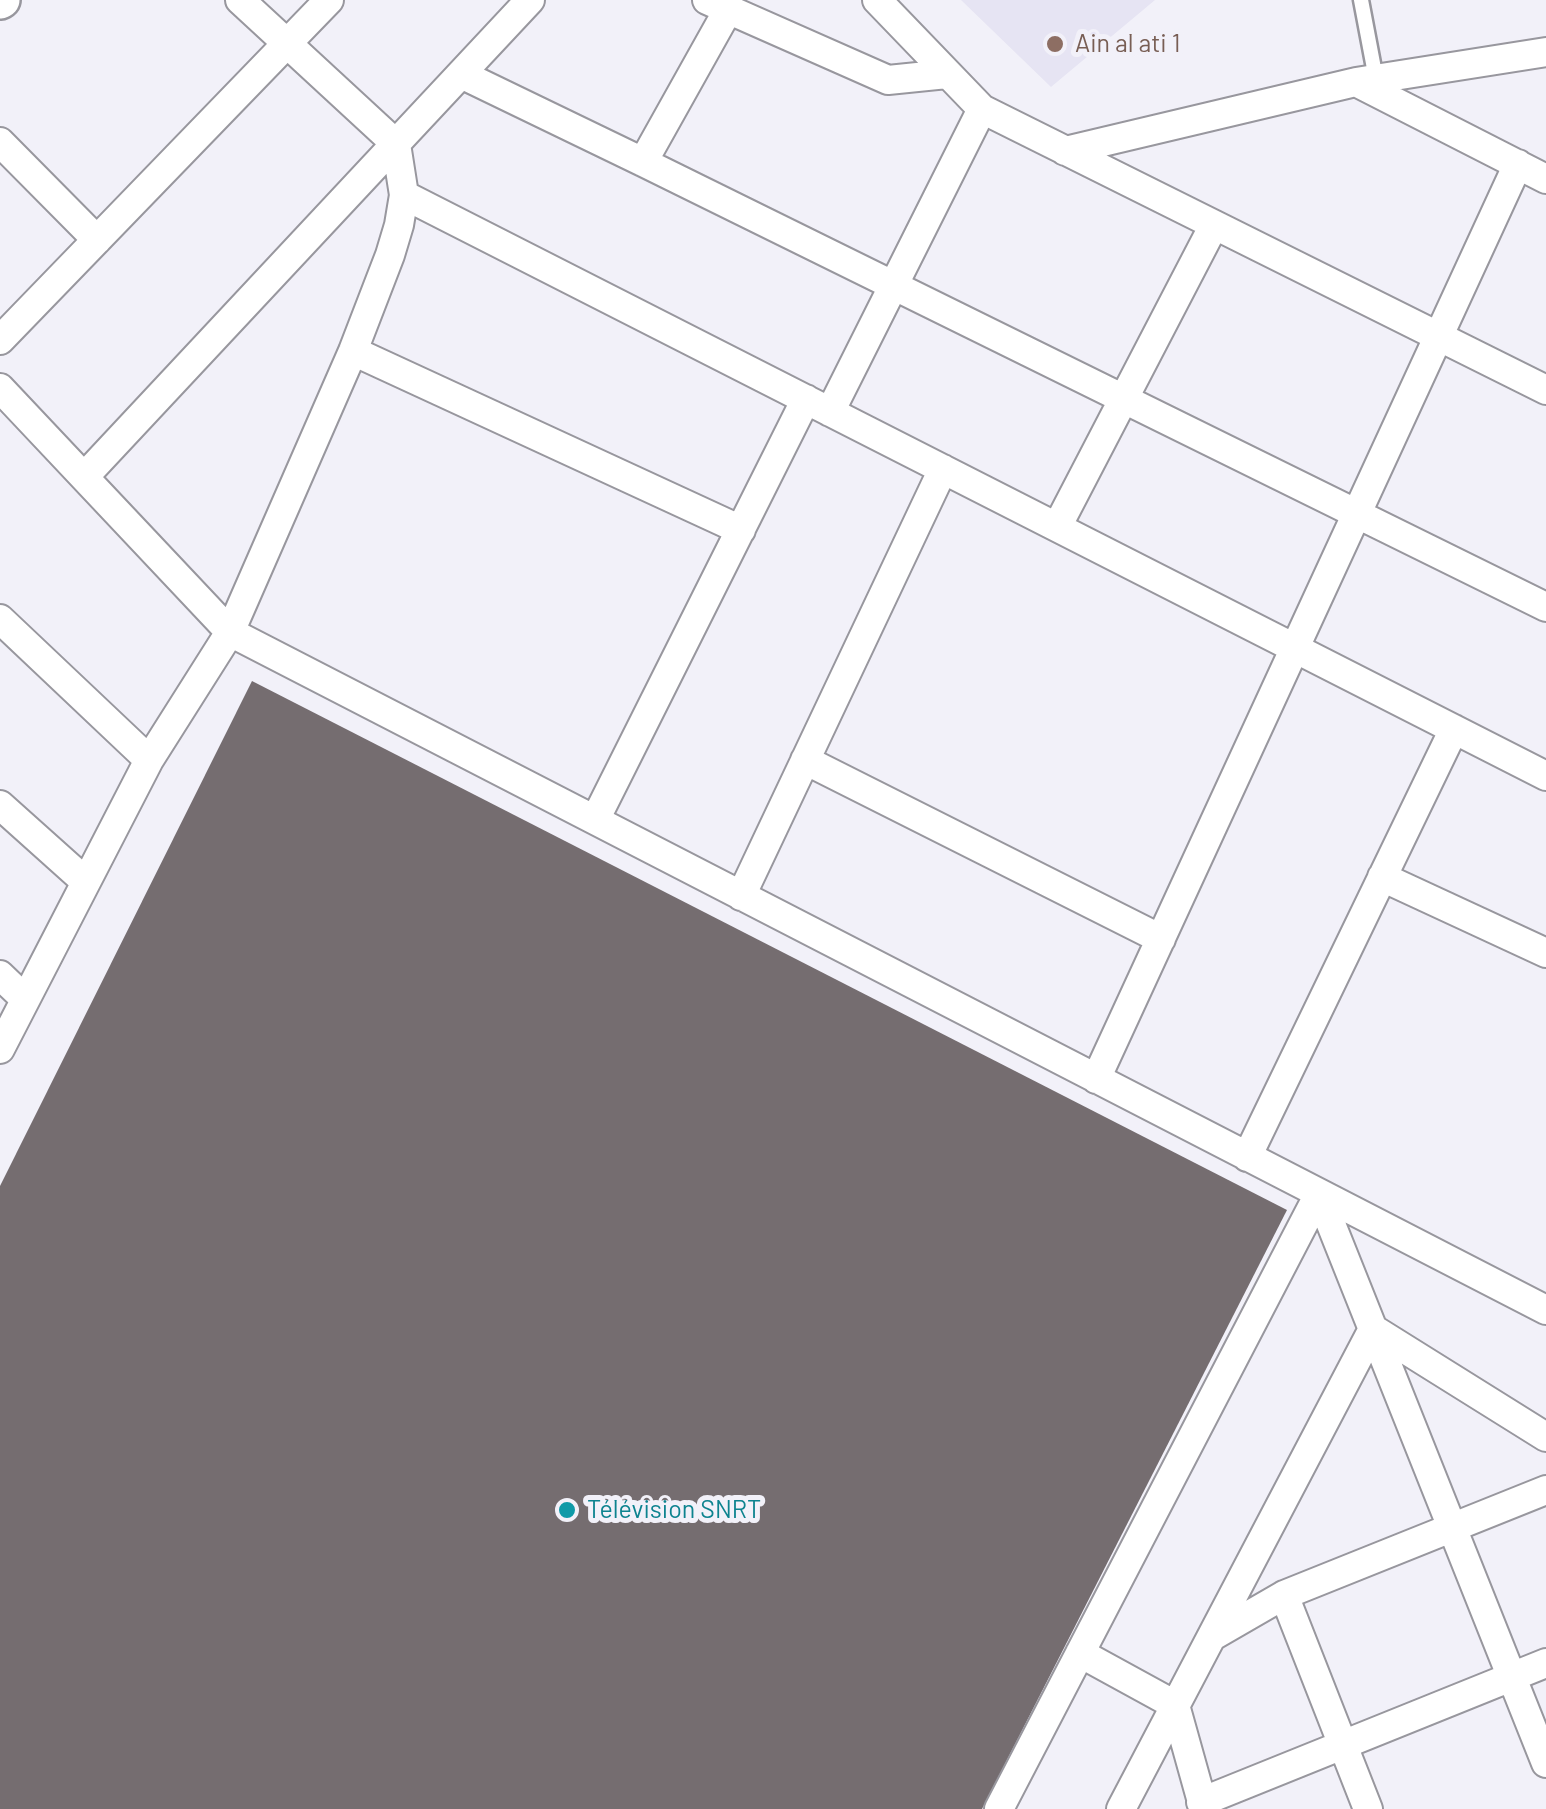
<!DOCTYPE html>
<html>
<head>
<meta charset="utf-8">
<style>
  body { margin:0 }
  canvas { display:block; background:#f2f1f9 }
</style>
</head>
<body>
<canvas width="1546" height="1809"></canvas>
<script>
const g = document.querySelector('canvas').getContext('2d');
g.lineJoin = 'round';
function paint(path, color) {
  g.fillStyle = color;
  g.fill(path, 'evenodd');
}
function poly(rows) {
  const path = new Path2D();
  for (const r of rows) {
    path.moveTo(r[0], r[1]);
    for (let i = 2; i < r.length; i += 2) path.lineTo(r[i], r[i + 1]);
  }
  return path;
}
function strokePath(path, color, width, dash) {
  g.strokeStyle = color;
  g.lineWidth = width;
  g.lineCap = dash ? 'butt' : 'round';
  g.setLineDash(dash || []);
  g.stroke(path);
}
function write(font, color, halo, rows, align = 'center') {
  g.font = font + ' Barlow,sans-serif';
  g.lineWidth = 10;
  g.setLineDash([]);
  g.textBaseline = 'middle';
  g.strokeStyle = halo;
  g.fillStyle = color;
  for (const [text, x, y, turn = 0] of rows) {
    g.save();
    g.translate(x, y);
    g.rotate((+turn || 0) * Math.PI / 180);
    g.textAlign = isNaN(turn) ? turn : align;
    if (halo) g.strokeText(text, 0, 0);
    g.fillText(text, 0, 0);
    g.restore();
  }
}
paint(poly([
  [961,0,1155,0,1051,87]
]), '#e6e4f3');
paint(poly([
  [252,681,1287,1210,982,1809,0,1809,0,1186]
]), '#756d70');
const service = poly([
  [1361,0,1376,79]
]);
const minor = poly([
  [707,0,888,80,947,74],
  [877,0,982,109,1546,390],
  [461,74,643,162,1546,607],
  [1356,82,1546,179],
  [0,142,97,240],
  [1065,151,1356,82,1546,52],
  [643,162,728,10],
  [404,195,1546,776],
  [0,340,329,0],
  [353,351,741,530],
  [0,388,230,632,1546,1310],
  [830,412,982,109],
  [84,477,530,0],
  [1057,527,1214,225],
  [0,619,149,760],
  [805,760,1161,939],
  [0,805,86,882],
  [595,820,806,399],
  [1382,877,1546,953],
  [741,896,943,469],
  [0,975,25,999],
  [0,1049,149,760,230,632,353,351,390,255,399,225,404,195,396,144,240,0],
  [1096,1079,1518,164],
  [1247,1157,1454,729],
  [1319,1194,1546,1763],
  [1284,1595,1368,1809],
  [1213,1636,1284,1595,1546,1490],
  [1080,1653,1175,1705,1204,1809],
  [1201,1802,1546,1663],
  [999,1809,1319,1194],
  [1121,1809,1373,1329,1546,1437]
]);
const tertiary = poly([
  [0,1,2,0]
]);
strokePath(service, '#98979e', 19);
strokePath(minor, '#98979e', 32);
strokePath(tertiary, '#98979e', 40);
strokePath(service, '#fff', 14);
strokePath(minor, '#fff', 28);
strokePath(tertiary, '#fff', 35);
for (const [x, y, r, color] of [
  [1055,44,10,"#8d6e63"],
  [567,1510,10,"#0f9aa8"]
]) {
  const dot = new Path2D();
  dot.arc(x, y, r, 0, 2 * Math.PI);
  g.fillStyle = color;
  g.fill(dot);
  strokePath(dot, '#f2f1f9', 4);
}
write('25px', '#785e54', '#f2f1f9', [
  ["Ain al ati 1",1075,44]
], 'left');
write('25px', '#0d838f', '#f2f1f9', [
  ["Télévision SNRT",587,1510]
], 'left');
</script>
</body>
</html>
